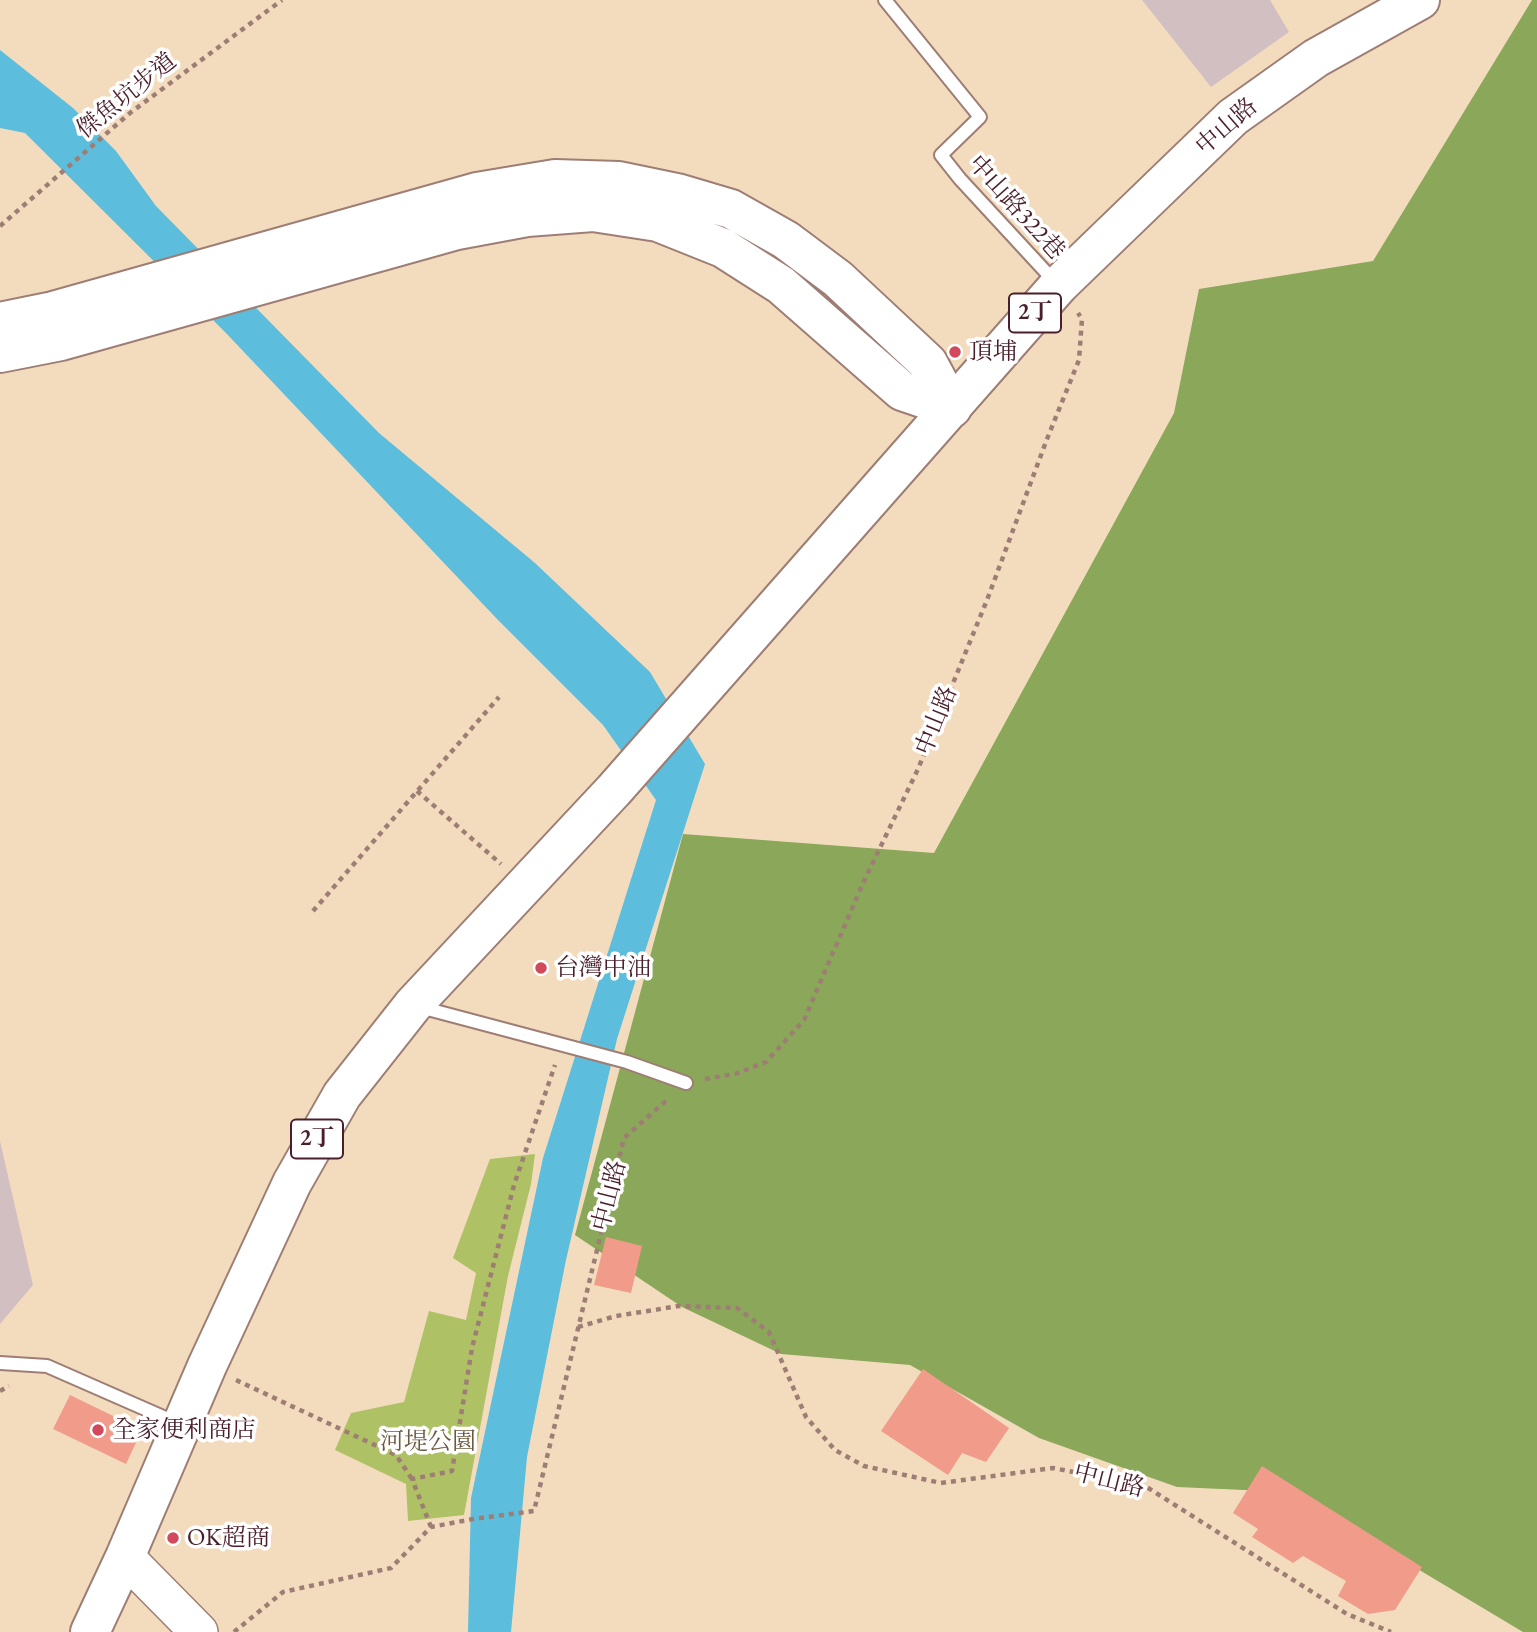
<!DOCTYPE html>
<html>
<head>
<meta charset="utf-8">
<style>
  body { margin:0 }
  canvas { display:block; background:#f3dcbe }
</style>
</head>
<body>
<canvas width="1537" height="1632"></canvas>
<script>
const g = document.querySelector('canvas').getContext('2d');
g.lineJoin = 'round';
function paint(path, color) {
  g.fillStyle = color;
  g.fill(path, 'evenodd');
}
function poly(rows) {
  const path = new Path2D();
  for (const r of rows) {
    path.moveTo(r[0], r[1]);
    for (let i = 2; i < r.length; i += 2) path.lineTo(r[i], r[i + 1]);
  }
  return path;
}
function strokePath(path, color, width, dash) {
  g.strokeStyle = color;
  g.lineWidth = width;
  g.lineCap = dash ? 'butt' : 'round';
  g.setLineDash(dash || []);
  g.stroke(path);
}
function write(font, color, halo, rows, align = 'center') {
  g.font = font + ' "EB Garamond","Noto Serif TC",serif';
  g.lineWidth = 7;
  g.setLineDash([]);
  g.textBaseline = 'middle';
  g.strokeStyle = halo;
  g.fillStyle = color;
  for (const [text, x, y, turn = 0] of rows) {
    g.save();
    g.translate(x, y);
    g.rotate((+turn || 0) * Math.PI / 180);
    g.textAlign = isNaN(turn) ? turn : align;
    if (halo) g.strokeText(text, 0, 0);
    g.fillText(text, 0, 0);
    g.restore();
  }
}
paint(poly([
  [1142,0,1270,0,1289,32,1211,87],
  [0,1141,33,1285,0,1324]
]), '#d2bfc1');
paint(poly([
  [535,1154,531,1184,508,1276,464,1515,408,1521,406,1484,335,1450,351,1413,404,1402,429,1311,466,1320,476,1273,453,1258,490,1159]
]), '#aec165');
paint(poly([
  [1532,0,1537,0,1537,1632,1523,1632,1289,1492,1177,1487,1039,1438,910,1365,781,1354,682,1307,575,1235,683,834,934,853,1174,413,1199,289,1373,261]
]), '#8aa75a');
paint(poly([
  [0,50,73,108,116,151,156,206,379,433,535,563,650,672,705,764,617,1039,566,1260,527,1457,511,1632,468,1632,471,1498,543,1158,656,800,603,725,498,620,225,332,25,133,0,128]
]), '#5dbddc');
paint(poly([
  [606,1237,642,1246,631,1293,594,1285],
  [923,1369,1009,1428,986,1462,962,1453,948,1475,881,1431],
  [70,1395,142,1430,126,1464,53,1429],
  [1262,1466,1422,1567,1395,1610,1368,1614,1338,1596,1346,1581,1303,1556,1293,1563,1252,1537,1258,1529,1233,1513]
]), '#f19b8a');
const service = poly([
  [885,0,980,117,941,155,960,179,1056,283],
  [420,1007,627,1062,686,1083],
  [0,1363,47,1366,177,1423]
]);
const secondary = poly([
  [125,1557,199,1632]
]);
const primary = poly([
  [90,1632,125,1557,207,1366,292,1183,342,1095,413,1005,614,790,1059,285,1233,117,1316,58,1420,0]
]);
const trunk = poly([
  [0,322,53,311,477,192,555,179,619,181,677,193,731,209,786,240,838,279,928,363,952,408],
  [0,353,61,341,457,230,527,217,593,212,658,222,723,248,781,285,902,391,952,408]
]);
strokePath(service, '#9e7e74', 16);
strokePath(secondary, '#9e7e74', 40);
strokePath(primary, '#9e7e74', 42);
strokePath(trunk, '#9e7e74', 42);
strokePath(poly([
  [0,226,130,113,282,0],
  [417,791,501,864],
  [313,911,499,697],
  [705,1079,735,1074,766,1062,804,1020,863,883,918,769,987,600,1047,439,1079,360,1082,319,1078,313],
  [578,1327,616,1316,679,1306,737,1308,769,1332,806,1417,835,1450,864,1466,941,1483,1053,1468,1145,1486,1347,1614,1391,1632],
  [236,1380,396,1455,412,1479],
  [0,1391,9,1386],
  [431,1527,412,1479,452,1471,472,1348,514,1185,555,1065],
  [234,1632,283,1592,391,1568,431,1527,473,1519,534,1511,624,1138,668,1099]
]), '#9e7e74', 4.5, [5, 5]);
strokePath(service, '#fff', 12);
strokePath(secondary, '#fff', 37);
strokePath(primary, '#fff', 38);
strokePath(trunk, '#fff', 38);
for (const [x, y, r, color] of [
  [955,352,7,"#d1495b"],
  [541,968,7,"#d1495b"],
  [98,1430,7,"#d1495b"],
  [173,1538,7,"#d1495b"]
]) {
  const dot = new Path2D();
  dot.arc(x, y, r, 0, 2 * Math.PI);
  g.fillStyle = color;
  g.fill(dot);
  strokePath(dot, '#fff', 2.5);
}
for (const [x, y, w] of [
  [1035,313,52],
  [317,1139,52]
]) {
  const box = new Path2D();
  box.roundRect(x - w / 2, y - 19.5, w, 39, 5);
  g.fillStyle = '#fff';
  g.fill(box);
  strokePath(box, '#4a1f2b', 2);
}
write('bold 23px', '#4a1f2b', null, [
  ["2丁",1035,313],
  ["2丁",317,1139]
]);
write('24px', '#4a1f2b', '#fff', [
  ["傑魚坑步道",127,96,-39],
  ["中山路",1227,127,-41],
  ["中山路322巷",1016,208,48],
  ["中山路",937,721,-68],
  ["中山路",610,1196,-76],
  ["中山路",1109,1481,14]
]);
write('24px', '#4a1f2b', '#fff', [
  ["頂埔",969,352],
  ["台灣中油",555,968],
  ["全家便利商店",112,1430],
  ["OK超商",187,1538]
], 'left');
write('24px', '#6d583f', '#fff', [
  ["河堤公園",428,1442]
]);
</script>
</body>
</html>
